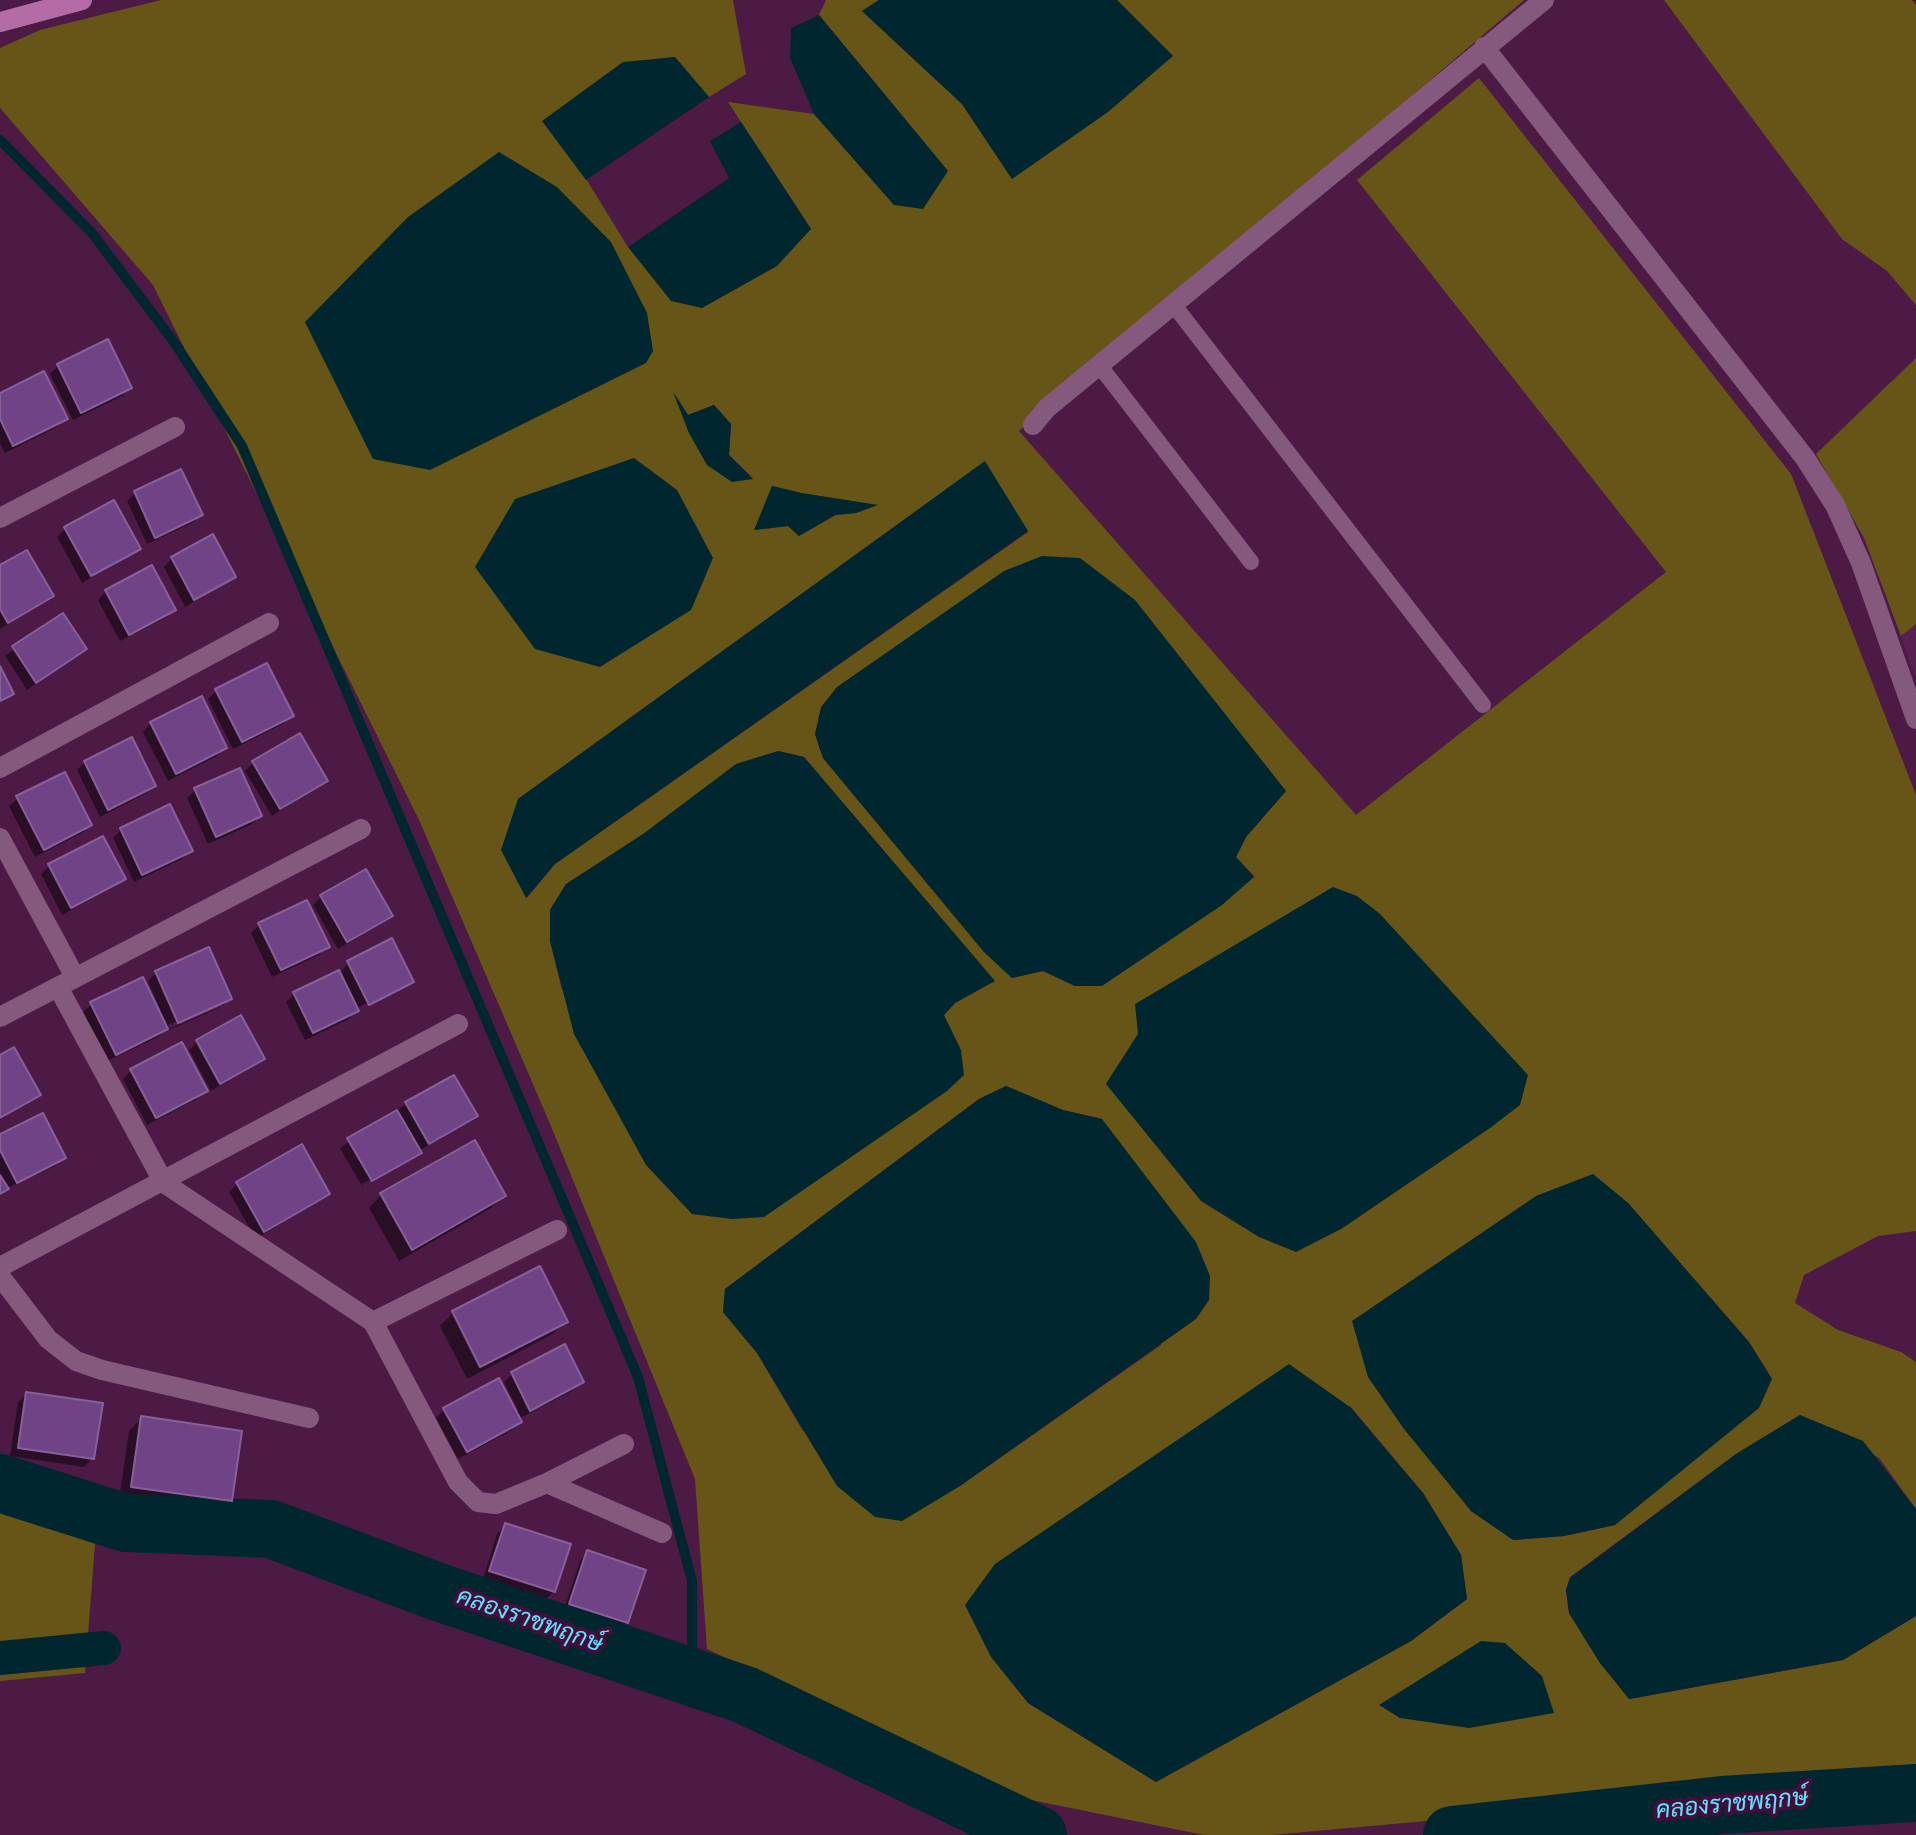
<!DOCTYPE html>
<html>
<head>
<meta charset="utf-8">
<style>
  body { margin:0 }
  canvas { display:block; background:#4d1a46 }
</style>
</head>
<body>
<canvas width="1916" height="1835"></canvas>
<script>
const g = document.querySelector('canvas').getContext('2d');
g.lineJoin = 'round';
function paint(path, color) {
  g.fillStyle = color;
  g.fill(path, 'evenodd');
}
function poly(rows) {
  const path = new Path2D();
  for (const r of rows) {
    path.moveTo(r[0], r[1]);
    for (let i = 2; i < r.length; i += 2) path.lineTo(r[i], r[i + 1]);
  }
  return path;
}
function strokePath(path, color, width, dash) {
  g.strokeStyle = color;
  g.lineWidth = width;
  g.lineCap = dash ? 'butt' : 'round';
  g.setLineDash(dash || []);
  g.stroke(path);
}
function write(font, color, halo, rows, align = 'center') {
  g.font = font + ' "Source Sans 3",Sarabun,sans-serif';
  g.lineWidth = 8;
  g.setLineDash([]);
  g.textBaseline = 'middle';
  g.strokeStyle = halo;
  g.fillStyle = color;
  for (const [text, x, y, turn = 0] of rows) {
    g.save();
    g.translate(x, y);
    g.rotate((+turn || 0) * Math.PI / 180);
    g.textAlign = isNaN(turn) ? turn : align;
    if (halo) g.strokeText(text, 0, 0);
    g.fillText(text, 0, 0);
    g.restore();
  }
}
paint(poly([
  [1916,624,1916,679,1901,636]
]), '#591f51');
paint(poly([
  [161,0,733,0,746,74,709,97,675,57,543,121,583,174,628,247,811,229,728,102,814,114,894,205,948,171,819,15,826,0,879,0,862,11,962,104,1012,179,1173,56,1117,0,1524,0,1019,431,1356,815,1666,572,1357,180,1479,78,1791,474,1916,795,1916,1231,1878,1236,1804,1275,1795,1303,1838,1330,1901,1352,1916,1362,1916,1509,1879,1458,1800,1415,1736,1454,1570,1577,1566,1590,1569,1613,1600,1663,1630,1699,1843,1660,1916,1616,1916,1777,1271,1835,1204,1835,1031,1800,707,1649,695,1479,548,1119,420,822,153,285,0,108,0,48,40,30],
  [676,396,688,415,714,405,731,424,729,455,753,478,689,433],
  [984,462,1028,532,555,864,527,898,518,799],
  [772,486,801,493,876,505,856,513,836,515,799,536,788,526,755,530],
  [815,734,1286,791,1246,837,1236,857,1254,876,1075,986,1043,971,1012,978,984,952,823,758],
  [778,751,804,757,994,981,955,1003,944,1015,562,990,550,941,550,910,566,884],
  [1333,887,1520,1105,1341,1229,1106,1084,1138,1034,1296,910],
  [1006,1086,1063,1110,1102,1119,1161,1345,960,1486,803,1431,757,1353,723,1312,725,1289,979,1099],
  [1594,1175,1628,1203,1749,1342,1772,1379,1615,1525,1564,1536,1514,1540,1471,1511,1368,1377,1536,1196],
  [1350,1406,1423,1493,1461,1555,1467,1599,1411,1641,1156,1782,1028,1703],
  [1664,0,1912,0,1916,5,1916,305,1887,271,1842,239],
  [1916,358,1916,624,1901,636,1864,538,1816,454],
  [0,1495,96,1531,85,1673,0,1681]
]), '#665516');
paint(poly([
  [879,0,1117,0,1173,56,1108,112,1012,179,962,104,862,11],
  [819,15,948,171,923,209,894,205,814,114,790,58,791,28],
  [675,57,709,97,586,180,542,121,623,62],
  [741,122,811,229,777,266,702,308,671,301,628,247,729,178,710,141],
  [499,152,557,187,611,242,647,313,653,351,646,363,430,470,373,459,305,322,408,217],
  [673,392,688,415,714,405,731,424,729,455,753,479,732,482,707,465,689,433],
  [634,458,677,490,713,558,691,610,600,667,535,649,475,567,515,499],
  [985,461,1028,531,555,864,526,898,501,850,518,799],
  [772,486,801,493,878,505,856,513,835,515,799,536,788,526,754,530],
  [1042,556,1080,558,1135,600,1286,791,1246,837,1236,857,1254,877,1222,905,1102,986,1075,986,1043,971,1012,978,984,952,823,758,815,734,821,707,837,687,1004,571],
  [778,751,804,757,995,981,955,1003,944,1015,961,1050,964,1075,947,1091,764,1217,732,1219,692,1214,646,1165,574,1034,550,941,550,910,566,884,643,834,736,764],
  [1333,887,1357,896,1380,914,1528,1075,1520,1105,1490,1128,1341,1229,1296,1252,1259,1237,1201,1201,1106,1084,1138,1034,1135,1004],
  [1006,1086,1063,1110,1102,1119,1196,1242,1210,1276,1209,1300,1196,1319,960,1486,902,1521,875,1517,837,1486,757,1353,723,1312,725,1289,979,1099],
  [1593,1174,1628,1203,1749,1342,1772,1379,1759,1408,1615,1525,1564,1536,1513,1540,1471,1511,1404,1429,1368,1377,1352,1321,1536,1196],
  [1289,1364,1350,1407,1423,1493,1461,1555,1467,1599,1411,1641,1156,1782,1028,1703,991,1657,965,1605,995,1564],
  [1800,1415,1863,1441,1916,1509,1916,1616,1843,1660,1629,1699,1600,1663,1569,1613,1566,1590,1570,1578,1736,1454],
  [1481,1641,1505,1643,1542,1676,1554,1713,1469,1728,1400,1718,1379,1705]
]), '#00272f');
paint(poly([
  [58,366,130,387,122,396,73,420,50,374],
  [0,395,66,419,57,427,5,453,0,443],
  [135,493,200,515,192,523,147,544,127,501],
  [65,529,138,549,82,583,57,537],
  [172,558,234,577,185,607,164,567],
  [0,568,51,596,0,629],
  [106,591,173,610,165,618,120,641,98,600],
  [62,615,85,649,27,690,5,656],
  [217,691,291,716,283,724,233,749,208,699],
  [151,723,225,748,217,756,168,781,143,732],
  [85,762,154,786,145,794,100,817,77,770],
  [253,763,325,781,272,816,245,771],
  [195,790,260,816,252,824,208,844,187,798],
  [18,798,90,825,82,833,35,857,9,806],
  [121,830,190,850,182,859,134,882,113,838],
  [102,838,123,878,115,886,62,915,41,874,49,866],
  [321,897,390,916,338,949,313,905],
  [259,925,327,947,319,955,272,977,251,933],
  [349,962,412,981,405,988,405,984,359,1007,361,1011,404,989,361,1011,359,1008,349,1019,305,1040,286,1002,294,994,341,972],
  [156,973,229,999,221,1007,169,1030,168,1027,158,1037,107,1061,83,1012,92,1004,161,1012,148,981],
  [222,1001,222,1006,169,1029,168,1025],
  [197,1042,263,1058,211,1091,189,1050],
  [0,1058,38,1094,0,1120],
  [132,1070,205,1091,197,1099,147,1125,123,1079],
  [406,1104,475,1116,419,1151,412,1159,412,1156,362,1184,363,1188,340,1148],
  [0,1136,63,1158,55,1166,7,1188,0,1195],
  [237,1184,328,1194,256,1239,229,1192],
  [381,1195,504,1196,491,1208,399,1261,369,1208],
  [453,1313,565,1321,553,1334,467,1379,440,1326],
  [564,1347,582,1381,574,1390,518,1419,520,1422,512,1430,458,1459,436,1418,444,1410,498,1381,515,1412,518,1410,504,1382,512,1374],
  [27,1394,92,1458,84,1467,10,1456,18,1402],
  [142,1418,230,1500,217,1513,119,1500,129,1431],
  [506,1525,554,1591,545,1600,483,1579,497,1534],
  [588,1553,627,1622,618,1630,563,1612,580,1561]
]), '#0007');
strokePath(poly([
  [0,140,92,233,174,342,242,446,638,1377,692,1581,692,1676]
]), '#00272f', 10);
strokePath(poly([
  [0,1658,104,1648]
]), '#00272f', 34);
strokePath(poly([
  [0,1483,126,1523,271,1529,438,1592,745,1695,1038,1835],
  [1452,1835,1722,1805,1916,1793]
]), '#00272f', 58);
const building = poly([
  [108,339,132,388,81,413,57,364,108,339],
  [44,371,68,419,13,446,0,419,0,393,44,371],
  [181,469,203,515,155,538,134,491,181,469],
  [114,500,141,549,91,576,64,527,114,500],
  [213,534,236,577,194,600,171,557,213,534],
  [27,550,54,596,8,623,0,609,0,565,27,550],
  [152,565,176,610,129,635,105,590,152,565],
  [63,613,87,649,36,683,12,646,63,613],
  [267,663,294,716,242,742,215,689,267,663],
  [0,666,14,694,0,701,0,666],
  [202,696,227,748,176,774,150,722,202,696],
  [300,733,328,781,280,809,252,761,300,733],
  [132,737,156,786,108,810,84,761,132,737],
  [240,768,262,816,216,837,194,788,240,768],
  [65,772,92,825,44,850,16,796,65,772],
  [170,804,193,851,142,875,120,828,170,804],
  [103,836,126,879,71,908,48,864,103,836],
  [366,869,393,916,347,942,320,895,366,869],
  [307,900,330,947,281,970,258,923,307,900],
  [392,938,414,982,369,1005,347,961,392,938],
  [209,947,232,999,178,1023,155,971,209,947],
  [339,970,359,1011,313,1033,293,992,339,970],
  [143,977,168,1029,116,1055,90,1002,143,977],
  [241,1015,265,1059,220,1084,196,1040,241,1015],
  [182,1042,208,1091,156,1118,130,1069,182,1042],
  [14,1047,41,1095,0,1118,0,1055,14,1047],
  [454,1075,478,1116,429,1144,405,1102,454,1075],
  [397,1110,422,1153,372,1181,347,1138,397,1110],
  [43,1113,66,1158,17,1183,0,1150,0,1134,43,1113],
  [475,1140,506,1196,412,1250,380,1193,475,1140],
  [302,1144,330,1194,264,1232,236,1182,302,1144],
  [0,1175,9,1189,0,1194,0,1175],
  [540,1266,568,1322,480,1367,452,1311,540,1266],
  [565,1344,584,1382,530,1411,511,1372,565,1344],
  [499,1378,522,1422,467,1452,443,1408,499,1378],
  [26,1392,103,1403,94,1459,18,1448,26,1392],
  [141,1416,242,1431,232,1501,131,1487,141,1416],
  [505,1523,571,1544,555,1592,489,1571,505,1523],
  [587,1550,646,1570,628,1623,569,1604,587,1550]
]);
paint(building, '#704386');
strokePath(building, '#87609a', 2);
strokePath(poly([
  [1173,304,1483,705],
  [1099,365,1251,562]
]), '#85587d', 16);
strokePath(poly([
  [1484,47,1805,458,1835,505,1861,563,1916,719],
  [1033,425,1047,408,1544,0],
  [0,518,175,427],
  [0,768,269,623],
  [0,838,75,977],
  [58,987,164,1183,373,1322,458,1482,478,1502,496,1504,547,1483,624,1444],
  [0,1017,361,829],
  [0,1267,458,1024],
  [0,1276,48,1339,76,1361,102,1370,309,1418],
  [373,1322,557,1230],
  [547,1483,662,1533]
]), '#85587d', 20);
strokePath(poly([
  [0,22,82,0]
]), '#b46ca7', 20);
write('italic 24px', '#64e2fd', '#420e3b', [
  ["คลองราชพฤกษ์",529,1622,19],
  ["คลองราชพฤกษ์",1732,1806,-5]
]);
</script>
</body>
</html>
